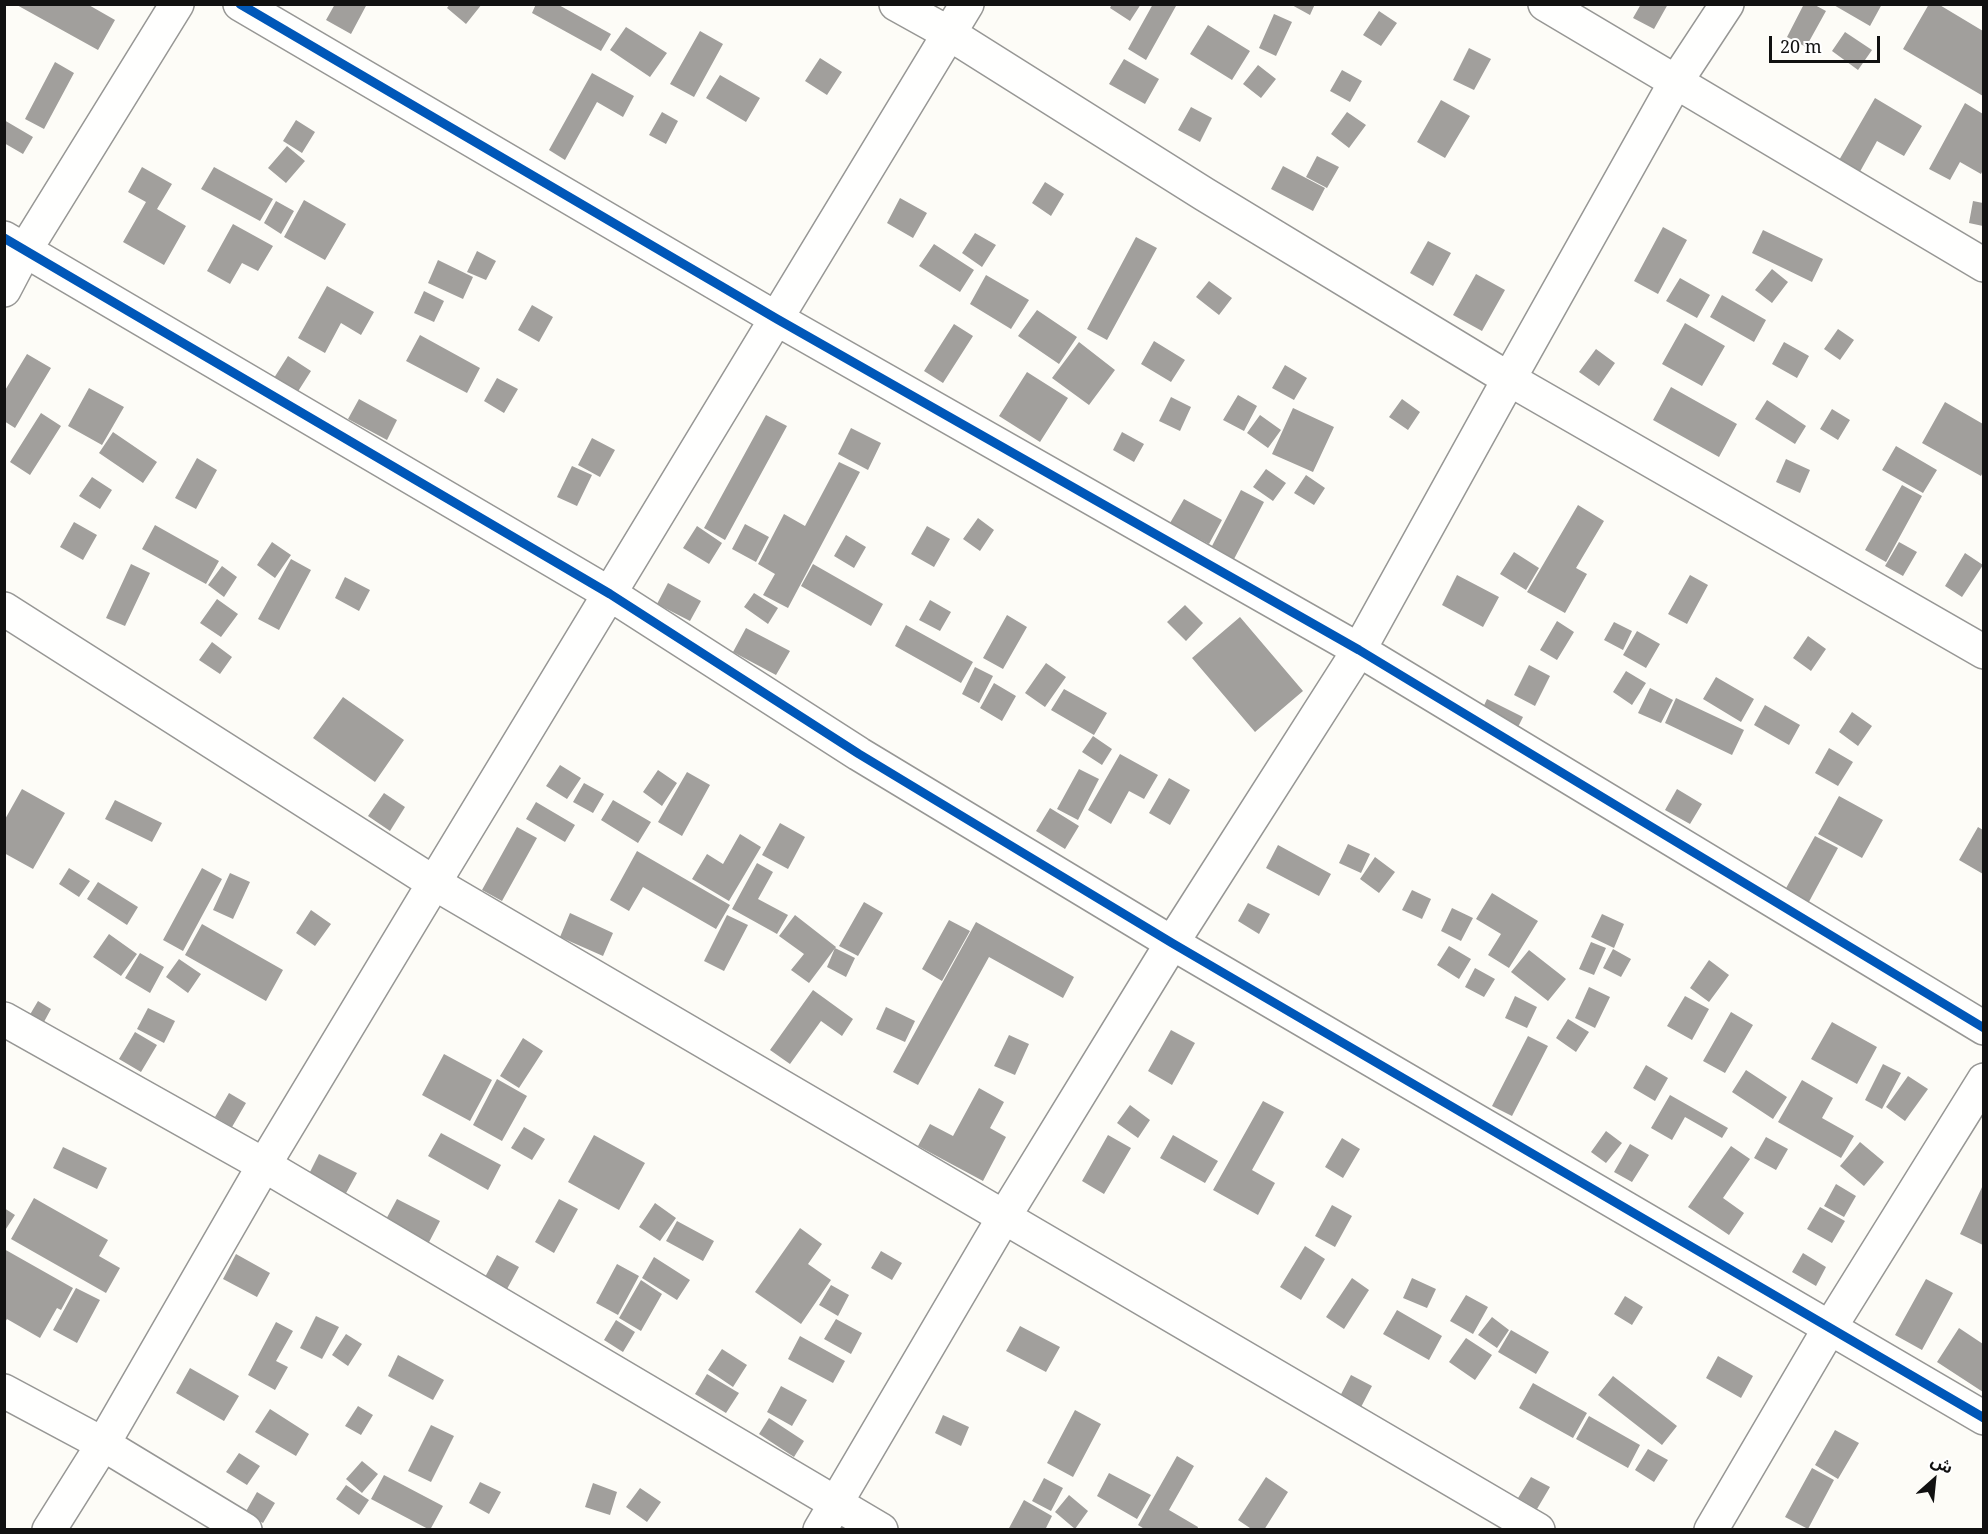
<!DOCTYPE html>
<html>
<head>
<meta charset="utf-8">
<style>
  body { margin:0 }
  #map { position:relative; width:1988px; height:1534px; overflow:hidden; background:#fdfcf7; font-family:"Noto Serif","Noto Sans Arabic",serif }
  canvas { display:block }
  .frame { position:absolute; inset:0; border:6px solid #111; pointer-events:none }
  .north { position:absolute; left:1904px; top:1450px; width:60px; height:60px; -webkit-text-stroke:4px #fff; paint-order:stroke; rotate:27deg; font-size:16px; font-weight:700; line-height:24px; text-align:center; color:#111 }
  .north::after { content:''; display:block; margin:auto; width:21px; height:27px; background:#111; clip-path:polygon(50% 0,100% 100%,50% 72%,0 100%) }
  .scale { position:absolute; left:1769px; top:36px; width:111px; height:27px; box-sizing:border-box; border:3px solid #111; border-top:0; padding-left:8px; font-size:18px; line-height:21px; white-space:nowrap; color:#111; -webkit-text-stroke:4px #fff; paint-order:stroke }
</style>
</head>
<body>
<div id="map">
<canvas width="1988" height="1534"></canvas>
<div class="frame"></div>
<div class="north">ش</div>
<div class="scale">20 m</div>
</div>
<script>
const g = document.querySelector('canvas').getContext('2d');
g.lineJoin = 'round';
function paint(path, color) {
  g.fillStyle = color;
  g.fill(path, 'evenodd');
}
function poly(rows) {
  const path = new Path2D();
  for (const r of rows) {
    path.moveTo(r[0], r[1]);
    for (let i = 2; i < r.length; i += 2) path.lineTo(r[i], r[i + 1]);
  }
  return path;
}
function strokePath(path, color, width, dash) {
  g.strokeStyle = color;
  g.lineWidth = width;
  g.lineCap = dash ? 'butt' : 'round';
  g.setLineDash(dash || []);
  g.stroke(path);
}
paint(poly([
  [15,4,87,4,115,20,98,50],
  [335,4,367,4,351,34,326,20],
  [450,4,482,4,466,24,447,8],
  [536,4,557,4,611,34,601,51,532,13],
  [1112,4,1141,4,1130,21,1110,8],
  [1153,4,1176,6,1146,60,1128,49],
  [1290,4,1315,4,1310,15],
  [1641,4,1668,4,1654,29,1633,18],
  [1804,4,1813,4,1826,11,1806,47,1787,37],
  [1832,4,1882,4,1870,26],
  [1929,4,1938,4,1983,31,1983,96,1903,49],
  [1379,11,1397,23,1381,46,1363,35],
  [1274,14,1292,22,1276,56,1259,48],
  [1208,25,1250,51,1232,80,1190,54],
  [626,27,667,53,650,77,610,50],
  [700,31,723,44,694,97,670,84],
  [1845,32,1872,50,1858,70,1832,51],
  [1469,48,1491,59,1474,90,1453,80],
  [820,58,842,72,827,95,805,81],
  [1124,59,1159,79,1145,104,1109,84],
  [55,62,74,73,44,129,25,119],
  [1258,65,1276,79,1261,98,1243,84],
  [1342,70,1362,81,1350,102,1330,91],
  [592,73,634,96,623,117,597,102,565,160,549,150],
  [720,75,760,98,746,122,706,98],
  [1875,98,1922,126,1904,156,1877,141,1852,186,1831,174],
  [1441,100,1470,116,1445,158,1417,142],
  [1965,103,1983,114,1983,170,1981,174,1960,162,1950,180,1929,169],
  [1191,107,1212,118,1200,142,1178,130],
  [662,112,678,121,666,144,649,135],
  [1347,112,1366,125,1349,148,1331,134],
  [4,120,33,137,23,154,4,143],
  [296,120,315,132,302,153,283,141],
  [287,146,305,161,286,183,268,168],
  [1317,156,1339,167,1327,188,1306,177],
  [1283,166,1325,188,1313,211,1271,189],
  [142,167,172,184,157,209,186,226,164,265,123,242,146,202,128,192],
  [214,167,273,199,260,221,201,189],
  [1045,182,1064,194,1051,216,1032,203],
  [900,198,927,213,913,238,887,223],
  [304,200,346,224,325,260,284,237],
  [276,201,294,211,281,234,264,223],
  [1973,201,1983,203,1983,226,1969,223],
  [233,224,273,246,258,271,242,263,230,284,207,271],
  [1663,227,1687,240,1658,294,1634,281],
  [1763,230,1823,259,1812,282,1752,253],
  [975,233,996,245,982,267,962,253],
  [1136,237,1157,248,1107,340,1087,329],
  [1428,241,1451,253,1433,286,1410,273],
  [934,244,974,270,960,292,919,266],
  [477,251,496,261,486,280,467,272],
  [438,260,473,277,463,299,428,283],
  [1772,269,1788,282,1772,303,1755,290],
  [1476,274,1505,290,1482,331,1453,315],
  [986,275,1029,300,1011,329,970,304],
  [1680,278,1710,295,1697,318,1666,301],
  [1209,281,1232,298,1219,315,1196,297],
  [327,286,374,312,361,335,341,323,325,353,298,338],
  [424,291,444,301,434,322,414,313],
  [1722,295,1766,320,1754,342,1710,317],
  [532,305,553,317,539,342,518,330],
  [1037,310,1077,337,1059,364,1018,336],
  [1685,323,1725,346,1702,386,1662,364],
  [954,324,973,336,943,383,924,371],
  [1838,329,1854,340,1840,360,1824,349],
  [420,335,480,368,467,393,406,361],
  [1154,341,1185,360,1171,382,1141,364],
  [1079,342,1115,370,1089,405,1052,378],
  [1784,342,1809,356,1797,378,1772,364],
  [1596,349,1615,363,1599,386,1579,372],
  [27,354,51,368,15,428,4,421,4,392],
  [288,356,311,371,297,393,274,378],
  [1285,365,1307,378,1294,400,1272,388],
  [1027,372,1068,398,1040,442,999,416],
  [497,378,518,389,504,413,484,401],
  [1671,387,1737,424,1719,457,1653,420],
  [89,388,124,407,102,445,68,426],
  [1238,395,1257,406,1244,431,1223,420],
  [1171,397,1191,407,1180,431,1159,421],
  [359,399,397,420,387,440,348,419],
  [1402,399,1420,412,1408,430,1389,417],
  [1767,400,1806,426,1795,444,1755,419],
  [1945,402,1983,424,1983,472,1981,476,1922,443],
  [1293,408,1334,427,1313,472,1272,454],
  [1832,409,1850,420,1838,440,1820,429],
  [41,413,61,426,30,475,10,462],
  [766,415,787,426,725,540,704,528],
  [1260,415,1281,430,1268,448,1247,433],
  [851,428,881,443,868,470,838,454],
  [113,432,157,462,143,483,99,453],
  [1122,432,1144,444,1134,462,1113,450],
  [592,438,615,450,600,477,578,465],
  [1896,446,1937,470,1923,493,1882,470],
  [197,458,217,470,196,509,175,498],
  [1786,459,1810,470,1800,493,1776,482],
  [839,462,860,472,788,608,763,595,775,574,758,564,784,514,805,526],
  [572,466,592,475,577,506,557,497],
  [1266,469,1286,483,1273,501,1253,487],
  [1306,475,1325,488,1314,505,1294,493],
  [92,477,112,490,100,509,79,496],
  [1902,485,1922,496,1886,562,1865,550],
  [1241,490,1264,502,1234,559,1212,546],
  [1184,499,1222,520,1209,544,1170,523],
  [1578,505,1604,521,1576,568,1587,574,1565,613,1527,592],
  [978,518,994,530,980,551,963,539],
  [74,522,97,535,83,560,60,547],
  [745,524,769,537,756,562,732,549],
  [155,525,219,561,206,584,142,549],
  [697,526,722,543,709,564,683,548],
  [927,526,950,539,934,567,911,554],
  [846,535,866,547,854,568,834,556],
  [272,542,291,555,275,578,257,565],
  [1899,542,1917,552,1903,576,1885,566],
  [1514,552,1539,568,1526,590,1500,574],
  [1965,553,1983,565,1962,597,1945,586],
  [291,559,311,570,279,630,258,619],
  [131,564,150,573,125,626,106,618],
  [813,564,883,604,871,626,801,586],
  [222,566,237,577,224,597,208,585],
  [1457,575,1499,597,1483,627,1442,605],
  [1690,575,1708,585,1687,624,1668,614],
  [345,577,370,590,359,611,335,598],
  [668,583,701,601,690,621,657,604],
  [754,593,778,608,768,624,744,607],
  [217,599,238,614,221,637,200,623],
  [930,600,951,612,940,631,919,620],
  [1185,605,1203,623,1186,641,1167,622],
  [1007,615,1027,627,1003,669,983,658],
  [1240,617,1303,691,1255,732,1192,658],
  [1557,621,1574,632,1557,660,1540,650],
  [1614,622,1632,631,1623,650,1604,640],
  [906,625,973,662,961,683,895,646],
  [746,628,790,651,776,675,733,652],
  [1637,631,1660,644,1646,668,1623,655],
  [1808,636,1826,649,1811,671,1793,658],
  [212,642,232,657,220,674,199,660],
  [1046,663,1066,677,1045,707,1025,693],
  [1529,665,1550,676,1535,706,1514,695],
  [975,667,993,676,979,703,962,694],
  [1626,671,1646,683,1632,705,1613,692],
  [1716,677,1754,699,1741,722,1703,699],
  [994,683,1016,696,1002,721,980,708],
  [1650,688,1673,700,1661,723,1638,713],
  [1064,689,1107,713,1094,735,1051,710],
  [343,697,404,740,375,782,313,738],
  [1676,698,1744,730,1732,755,1665,723],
  [1487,699,1523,717,1515,733,1480,714],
  [1765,705,1800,725,1789,745,1754,725],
  [1852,712,1872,726,1858,746,1839,732],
  [1093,736,1112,749,1102,765,1082,752],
  [1829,748,1853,762,1838,786,1815,773],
  [1120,754,1158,775,1144,799,1129,791,1111,824,1088,810],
  [560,765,581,778,567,799,546,786],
  [1079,769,1099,779,1078,820,1057,809],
  [658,770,677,783,662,806,643,792],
  [687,772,710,785,682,836,658,822],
  [1169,778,1190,790,1170,825,1149,813],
  [584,783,604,794,593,813,573,802],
  [22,789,65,813,33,869,4,853,4,821],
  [1677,789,1702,804,1690,824,1665,810],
  [384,793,405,807,390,831,368,816],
  [1839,796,1883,820,1862,858,1818,834],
  [115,800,162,823,152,842,105,819],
  [613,800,651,822,638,843,601,820],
  [536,802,575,825,565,842,526,819],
  [1050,808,1079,826,1065,849,1036,831],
  [780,823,805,837,788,869,762,855],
  [517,827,537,838,502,901,482,890],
  [1978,827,1983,830,1983,874,1959,860],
  [740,834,761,847,729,901,692,879,707,854,723,864],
  [1815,836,1838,848,1804,911,1780,899],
  [1348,844,1370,854,1361,873,1339,863],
  [1278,845,1331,874,1319,896,1266,868],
  [637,851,730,905,716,929,643,887,629,911,610,900],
  [1375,857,1395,872,1379,893,1360,879],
  [757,863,773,872,758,899,788,915,777,934,732,909],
  [69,868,90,881,79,897,59,884],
  [202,868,222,879,183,951,163,940],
  [230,873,250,882,233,919,213,910],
  [98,882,138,907,127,925,87,899],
  [1412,890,1431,899,1422,919,1402,910],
  [1492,893,1538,921,1509,968,1488,955,1501,934,1476,919],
  [864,902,883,913,858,956,839,946],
  [1248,903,1270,914,1259,934,1238,921],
  [1452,908,1473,918,1461,941,1441,931],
  [311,910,331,924,315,946,296,933],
  [570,913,613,933,603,956,560,937],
  [1602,914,1624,924,1614,948,1591,937],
  [727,915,748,925,724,971,704,961],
  [795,915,836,947,809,983,791,970,804,954,779,936],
  [949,920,970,931,942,981,922,969],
  [976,922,1074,977,1063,998,989,957,918,1085,893,1072],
  [202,924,283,970,266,1001,185,955],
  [109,934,137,954,121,976,93,957],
  [1591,942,1606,948,1594,975,1579,969],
  [1449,946,1471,959,1459,979,1437,965],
  [835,948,855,958,846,977,827,967],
  [1613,949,1631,959,1621,977,1603,968],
  [1529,950,1566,979,1548,1001,1511,972],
  [140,953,164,967,150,993,125,978],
  [179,959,201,974,188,993,166,977],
  [1709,960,1729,975,1709,1002,1690,988],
  [1475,968,1495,979,1484,997,1465,987],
  [1589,987,1610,997,1595,1028,1575,1018],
  [813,990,853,1019,842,1036,821,1021,790,1064,770,1050],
  [1515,996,1537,1007,1527,1028,1505,1018],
  [1685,996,1709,1009,1692,1040,1667,1026],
  [38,1001,51,1009,39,1031,25,1023],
  [886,1007,915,1021,905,1042,876,1029],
  [148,1008,175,1021,164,1043,137,1029],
  [1731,1012,1753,1025,1725,1073,1703,1061],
  [1568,1019,1589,1032,1576,1052,1556,1038],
  [1832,1022,1877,1047,1857,1084,1811,1059],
  [1171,1030,1195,1043,1172,1085,1148,1071],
  [135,1032,157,1045,141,1072,119,1059],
  [1009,1035,1029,1044,1015,1075,994,1066],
  [1528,1036,1548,1046,1512,1116,1492,1106],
  [523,1038,543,1051,519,1088,500,1076],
  [444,1054,492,1080,470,1121,422,1095],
  [1883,1064,1901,1073,1882,1109,1865,1100],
  [1646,1065,1668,1078,1655,1101,1633,1088],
  [1746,1070,1787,1097,1773,1119,1732,1092],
  [1908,1076,1928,1089,1905,1121,1886,1107],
  [497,1079,527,1096,502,1141,473,1125],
  [1802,1080,1833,1098,1822,1118,1854,1136,1841,1158,1778,1122],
  [979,1088,1004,1102,990,1128,1006,1137,983,1181,918,1146,930,1124,953,1136],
  [229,1093,246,1103,232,1127,215,1117],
  [1670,1095,1728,1128,1722,1138,1685,1117,1672,1140,1651,1128],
  [1263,1101,1284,1112,1252,1170,1275,1183,1258,1215,1213,1190],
  [1130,1105,1150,1120,1138,1138,1117,1123],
  [524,1127,545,1139,532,1160,511,1148],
  [1606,1131,1622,1143,1606,1163,1591,1152],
  [441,1133,501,1165,488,1190,428,1156],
  [594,1135,645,1163,619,1210,568,1182],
  [1108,1135,1131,1148,1104,1194,1082,1181],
  [1173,1135,1218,1161,1205,1183,1160,1158],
  [1766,1137,1788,1149,1776,1170,1754,1158],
  [1342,1138,1360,1149,1343,1178,1325,1167],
  [1860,1142,1884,1162,1864,1186,1840,1166],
  [1630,1144,1649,1155,1632,1182,1614,1172],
  [1731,1146,1750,1159,1723,1198,1744,1213,1729,1235,1688,1207],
  [63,1147,107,1168,97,1189,53,1168],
  [319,1154,357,1173,345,1195,308,1176],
  [1836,1184,1856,1196,1844,1217,1824,1206],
  [1983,1185,1983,1245,1960,1234],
  [34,1198,108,1240,99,1256,120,1268,106,1293,11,1239],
  [397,1199,440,1221,427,1246,384,1223],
  [559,1199,578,1209,554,1253,535,1242],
  [655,1203,676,1218,660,1241,639,1227],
  [1332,1205,1352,1216,1335,1247,1315,1236],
  [1820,1207,1845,1221,1832,1243,1807,1229],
  [4,1208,15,1215,4,1232],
  [677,1221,714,1241,703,1261,666,1241],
  [800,1228,822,1244,808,1264,831,1280,801,1324,755,1292],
  [1305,1246,1325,1259,1301,1300,1280,1287],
  [4,1249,73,1288,61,1310,57,1308,40,1338,7,1319,4,1324],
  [881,1251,902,1263,892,1280,871,1268],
  [1803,1253,1826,1267,1816,1286,1792,1272],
  [236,1254,270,1273,257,1297,223,1279],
  [497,1255,519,1267,507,1289,485,1277],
  [654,1257,690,1280,677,1300,642,1278],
  [617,1264,639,1276,618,1315,596,1303],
  [1352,1278,1369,1290,1344,1329,1326,1317],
  [1412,1278,1436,1289,1427,1308,1403,1298],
  [1926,1279,1953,1293,1922,1350,1895,1335],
  [641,1280,662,1294,641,1331,619,1318],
  [831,1285,849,1295,838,1316,819,1305],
  [76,1288,100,1300,77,1343,53,1330],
  [1466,1295,1488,1307,1473,1334,1450,1321],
  [1625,1296,1643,1307,1632,1325,1614,1314],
  [1397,1310,1442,1336,1429,1360,1383,1334],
  [316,1316,339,1327,322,1359,300,1348],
  [1492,1317,1509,1330,1497,1348,1478,1335],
  [836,1319,862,1333,851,1354,824,1339],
  [616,1320,635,1332,623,1352,604,1340],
  [276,1322,293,1331,276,1361,288,1367,275,1390,248,1375],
  [1020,1326,1060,1347,1046,1372,1006,1351],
  [1959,1328,1983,1344,1983,1392,1937,1362],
  [1511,1330,1549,1352,1536,1374,1498,1352],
  [346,1334,362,1344,348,1366,332,1355],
  [800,1336,845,1361,833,1383,788,1359],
  [1466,1338,1492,1355,1475,1380,1449,1362],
  [722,1349,747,1365,733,1387,708,1370],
  [398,1355,444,1380,433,1400,388,1376],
  [1718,1356,1753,1376,1741,1398,1706,1378],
  [190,1368,239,1396,224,1421,176,1393],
  [707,1374,739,1393,726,1413,695,1394],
  [1351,1375,1372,1386,1360,1409,1339,1398],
  [1613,1376,1677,1426,1662,1445,1598,1395],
  [1533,1383,1587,1413,1573,1438,1519,1408],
  [781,1386,807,1400,792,1426,767,1412],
  [358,1406,373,1415,361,1435,345,1426],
  [270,1409,309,1434,296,1456,255,1432],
  [1075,1410,1101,1424,1073,1477,1047,1463],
  [943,1415,969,1427,961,1446,935,1433],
  [1589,1416,1640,1445,1628,1468,1576,1439],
  [769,1418,804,1441,794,1457,759,1434],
  [431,1425,454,1436,431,1482,408,1471],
  [1835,1430,1859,1443,1838,1479,1815,1465],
  [1648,1449,1668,1460,1654,1482,1635,1470],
  [239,1453,260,1466,247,1485,226,1472],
  [1177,1456,1194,1466,1169,1510,1198,1527,1197,1530,1146,1530,1138,1525],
  [362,1461,378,1474,362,1493,346,1479],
  [1812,1468,1834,1480,1808,1529,1785,1517],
  [1109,1473,1151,1495,1137,1519,1097,1496],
  [384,1475,443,1506,430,1530,371,1499],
  [1266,1477,1288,1492,1264,1530,1253,1530,1238,1520],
  [1531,1477,1550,1487,1537,1509,1518,1498],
  [1044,1478,1063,1488,1051,1511,1032,1501],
  [480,1482,501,1492,489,1514,469,1503],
  [593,1483,617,1492,610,1515,585,1507],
  [346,1485,369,1500,359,1515,336,1499],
  [640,1488,661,1502,647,1522,626,1507],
  [257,1492,275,1503,263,1523,245,1513],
  [1069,1495,1088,1511,1075,1529,1055,1512],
  [1024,1500,1052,1516,1045,1530,1008,1530]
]), '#a19f9c');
const minor = poly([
  [240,4,777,319,1359,650,1984,1028],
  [896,4,950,34,1204,194,1509,379,1984,652],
  [1545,4,1984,265],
  [4,238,610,594,859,754,1172,943,1984,1418],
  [4,290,25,250,177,4],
  [4,609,434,883,1538,1530],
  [4,1019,264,1165,881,1530],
  [4,1391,103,1444,245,1530],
  [49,1530,103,1444,264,1165,434,883,967,4],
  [820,1530,1004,1217,1172,943,1359,650,1509,379,1675,83,1727,4],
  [1711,1530,1829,1329,1984,1080]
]);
strokePath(minor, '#979795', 36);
strokePath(minor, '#fffffe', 33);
strokePath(poly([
  [240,4,777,319,1359,650,1984,1028],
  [4,238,610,594,859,754,1172,943,1984,1418]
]), '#0057b8', 9);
</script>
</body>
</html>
